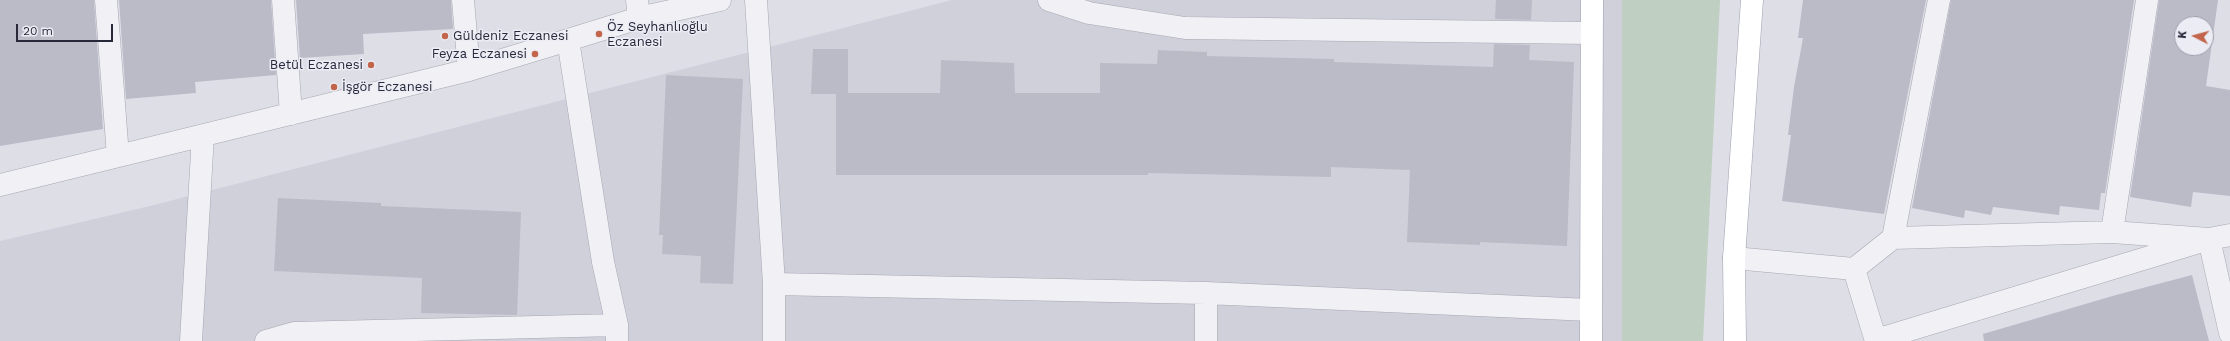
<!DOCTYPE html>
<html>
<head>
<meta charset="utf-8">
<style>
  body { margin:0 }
  #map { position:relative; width:2230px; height:341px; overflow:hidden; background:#dddee6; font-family:"Work Sans",sans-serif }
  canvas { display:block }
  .north { position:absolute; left:2174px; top:16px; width:40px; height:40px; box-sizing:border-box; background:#ecedf4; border:1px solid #9e9eaa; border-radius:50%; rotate:276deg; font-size:11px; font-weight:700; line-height:16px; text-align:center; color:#28283b }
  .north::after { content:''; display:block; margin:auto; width:14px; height:18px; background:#c2654b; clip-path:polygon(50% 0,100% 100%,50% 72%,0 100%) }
  .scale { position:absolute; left:16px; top:24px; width:97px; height:18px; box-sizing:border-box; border:2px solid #28283b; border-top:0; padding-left:5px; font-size:12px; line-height:14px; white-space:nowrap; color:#28283b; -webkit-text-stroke:3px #ecedf4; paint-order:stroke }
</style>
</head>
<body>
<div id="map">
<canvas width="2230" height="341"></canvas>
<div class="north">K</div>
<div class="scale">20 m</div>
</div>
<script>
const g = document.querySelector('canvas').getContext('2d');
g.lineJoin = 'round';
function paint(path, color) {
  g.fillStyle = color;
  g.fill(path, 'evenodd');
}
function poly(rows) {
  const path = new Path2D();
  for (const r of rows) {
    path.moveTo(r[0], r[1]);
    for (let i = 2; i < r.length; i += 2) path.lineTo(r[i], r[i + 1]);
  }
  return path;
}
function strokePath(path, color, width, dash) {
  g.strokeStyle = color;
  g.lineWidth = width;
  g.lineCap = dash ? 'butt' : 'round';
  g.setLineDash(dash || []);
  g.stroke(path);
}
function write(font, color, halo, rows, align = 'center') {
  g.font = font + ' "Work Sans",sans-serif';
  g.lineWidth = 3;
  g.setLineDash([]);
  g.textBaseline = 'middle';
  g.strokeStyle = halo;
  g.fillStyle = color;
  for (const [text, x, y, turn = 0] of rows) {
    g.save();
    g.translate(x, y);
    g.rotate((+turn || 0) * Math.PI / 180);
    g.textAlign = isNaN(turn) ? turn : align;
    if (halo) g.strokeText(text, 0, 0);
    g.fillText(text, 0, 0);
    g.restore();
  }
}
paint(poly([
  [952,0,1651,0,1654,341,0,341,0,241,150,206]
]), '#d0d0db');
paint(poly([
  [1622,0,1720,0,1703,341,1622,341]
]), '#bfcfc1');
paint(poly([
  [0,0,94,0,103,129,0,146],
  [119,0,271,0,276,75,195,82,196,93,126,99],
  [296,0,451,0,453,29,363,34,364,54,300,58],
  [1496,0,1532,0,1531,20,1495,19],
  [1803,0,1926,0,1884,214,1782,201,1791,135,1788,135,1794,87,1803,38,1798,38],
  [1951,0,2134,0,2105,193,2101,193,2099,210,2060,206,2059,215,1993,207,1991,215,1965,210,1964,218,1912,208],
  [2159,0,2218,0,2206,86,2230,90,2230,196,2193,192,2191,207,2130,197],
  [2182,24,2206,24,2206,48,2182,48],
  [1494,44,1530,45,1529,60,1574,62,1567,246,1480,242,1480,245,1407,242,1410,170,1331,167,1331,177,1148,173,1148,175,836,175,836,94,811,94,813,49,848,49,848,93,940,93,941,60,1014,63,1015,93,1100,93,1100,63,1157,64,1158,50,1207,52,1207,56,1334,59,1334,62,1493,67],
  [666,75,743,79,733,284,700,283,701,256,662,254,663,235,659,235],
  [278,198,381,203,381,206,521,212,517,315,421,313,422,278,274,271],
  [2192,275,2209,341,1984,341,1983,334,2116,295]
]), '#bbbbc8');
const minor = poly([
  [106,0,118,156],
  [283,0,291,114],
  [463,0,469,70],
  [637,0,639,18],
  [756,0,774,284,774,341],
  [1049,0,1089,13,1185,28,1591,33],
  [568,40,639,18,720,0],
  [0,185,469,70,568,40,603,262,617,325,617,341],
  [2112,232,2147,0],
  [1893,238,2112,232,2209,239,2230,333],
  [1734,258,1854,269],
  [774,284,1206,293,1590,310],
  [1206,293,1206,341],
  [1876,340,2209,239,2230,235],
  [191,341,203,135],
  [266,341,294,333,617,325],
  [1876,341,1854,269,1893,238,1939,0]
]);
const major = poly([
  [1591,341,1592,0],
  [1735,341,1734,258,1752,0]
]);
strokePath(minor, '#a7a7b3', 23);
strokePath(major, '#9e9eb0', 23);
strokePath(minor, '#f0f0f5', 22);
strokePath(major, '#fff', 22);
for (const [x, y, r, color] of [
  [599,34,4,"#c2654b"],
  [445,36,4,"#c2654b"],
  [535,54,4,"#c2654b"],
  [371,65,4,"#c2654b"],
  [334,87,4,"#c2654b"]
]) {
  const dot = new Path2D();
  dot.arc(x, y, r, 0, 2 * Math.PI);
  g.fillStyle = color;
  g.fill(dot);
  strokePath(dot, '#ecedf4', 1.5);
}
write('13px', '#28283b', '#ecedf4', [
  ["Öz Seyhanlıoğlu",607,27],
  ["Eczanesi",607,42],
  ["Güldeniz Eczanesi",453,36],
  ["Feyza Eczanesi",527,54,"right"],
  ["Betül Eczanesi",363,65,"right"],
  ["İşgör Eczanesi",342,87]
], 'left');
</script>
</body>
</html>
